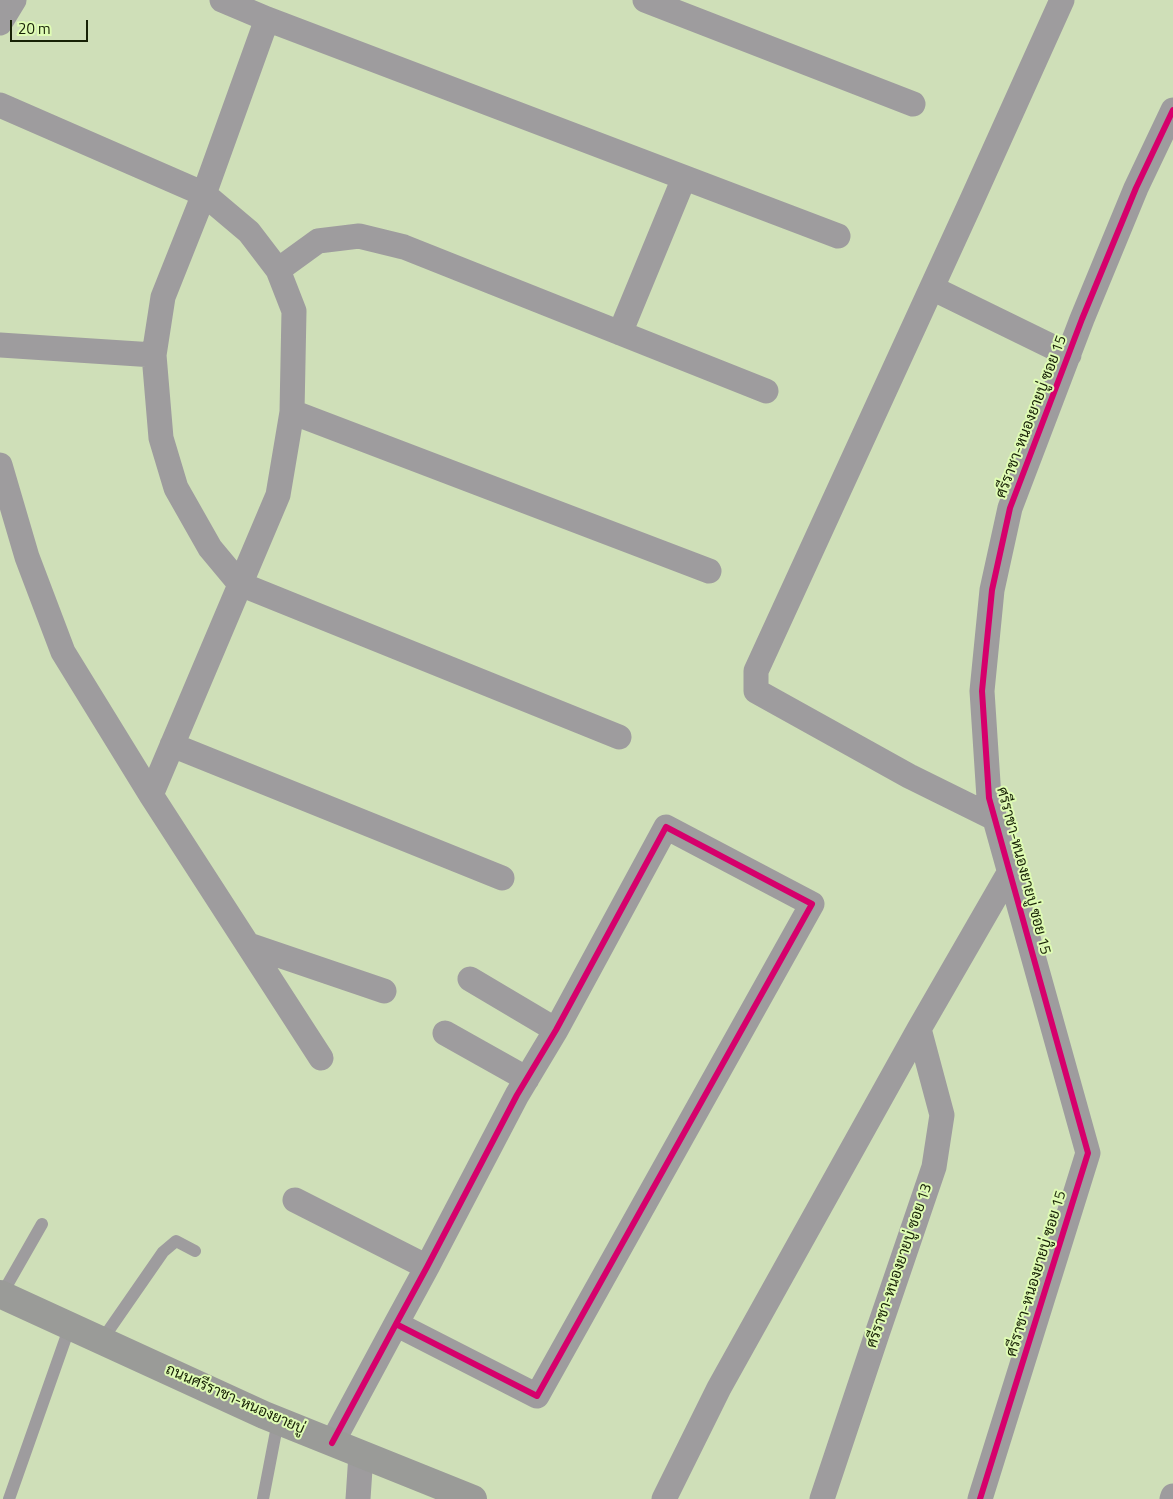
<!DOCTYPE html>
<html>
<head>
<meta charset="utf-8">
<style>
  body { margin:0 }
  #map { position:relative; width:1173px; height:1499px; overflow:hidden; background:#cfdfb8; font-family:"Titillium Web",sans-serif }
  canvas { display:block }
  .scale { position:absolute; left:10px; top:20px; width:78px; height:22px; box-sizing:border-box; border:2px solid #172105; border-top:0; padding-left:6px; font-size:15px; line-height:18px; white-space:nowrap; color:#172105; -webkit-text-stroke:4px #dffcb4; paint-order:stroke }
</style>
</head>
<body>
<div id="map">
<canvas width="1173" height="1499"></canvas>
<div class="scale">20 m</div>
</div>
<script>
const g = document.querySelector('canvas').getContext('2d');
g.lineJoin = 'round';
function poly(rows) {
  const path = new Path2D();
  for (const r of rows) {
    path.moveTo(r[0], r[1]);
    for (let i = 2; i < r.length; i += 2) path.lineTo(r[i], r[i + 1]);
  }
  return path;
}
function strokePath(path, color, width, dash) {
  g.strokeStyle = color;
  g.lineWidth = width;
  g.lineCap = dash ? 'butt' : 'round';
  g.setLineDash(dash || []);
  g.stroke(path);
}
function write(font, color, halo, rows, align = 'center') {
  g.font = font + ' "Titillium Web",Sarabun,sans-serif';
  g.lineWidth = 4;
  g.setLineDash([]);
  g.textBaseline = 'middle';
  g.strokeStyle = halo;
  g.fillStyle = color;
  for (const [text, x, y, turn = 0] of rows) {
    g.save();
    g.translate(x, y);
    g.rotate((+turn || 0) * Math.PI / 180);
    g.textAlign = isNaN(turn) ? turn : align;
    if (halo) g.strokeText(text, 0, 0);
    g.fillText(text, 0, 0);
    g.restore();
  }
}
strokePath(poly([
  [2,1294,42,1224],
  [102,1340,163,1252,176,1241,195,1251],
  [9,1499,70,1326],
  [263,1499,278,1421]
]), '#9e9c9e', 12);
strokePath(poly([
  [222,0,267,19,838,236],
  [645,0,913,104],
  [267,19,204,194,163,297,154,355,161,438,176,488,210,548,240,584,619,737],
  [0,23,14,0],
  [0,105,204,194,249,232,278,270,294,311,292,412,278,495,151,795],
  [278,270,318,241,359,236,404,247,766,391],
  [932,288,1069,355],
  [620,333,684,178],
  [0,345,154,355],
  [292,412,709,571],
  [0,465,27,557,63,652,151,795,321,1058],
  [172,745,502,878],
  [994,818,909,776,756,691,756,671,971,202,1062,0],
  [249,945,384,991],
  [470,979,556,1030],
  [445,1033,527,1079],
  [295,1200,427,1267],
  [332,1443,396,1324,427,1267,517,1095,556,1030,666,827,812,904,537,1396,396,1324],
  [358,1499,361,1454],
  [664,1499,719,1388,919,1029,1009,873],
  [822,1499,877,1334,934,1167,942,1115,919,1029],
  [980,1499,1088,1153,989,798,982,691,992,590,1010,508,1082,319,1136,188,1173,110],
  [1172,1499,1173,1496]
]), '#9e9c9e', 25);
strokePath(poly([
  [0,1294,264,1415,473,1499]
]), '#9a9b98', 28);
strokePath(poly([
  [332,1443,396,1324,427,1267,517,1095,556,1030,666,827,812,904,537,1396,396,1324],
  [980,1499,1088,1153,989,798,982,691,992,590,1010,508,1082,319,1136,188,1173,110]
]), '#d6006c', 6);
write('15px', '#172105', '#dffcb4', [
  ["ศรีราชา-หนองยายบู่ ซอย 15",1032,417,-69],
  ["ศรีราชา-หนองยายบู่ ซอย 15",1023,871,75],
  ["ศรีราชา-หนองยายบู่ ซอย 13",900,1266,-71],
  ["ศรีราชา-หนองยายบู่ ซอย 15",1037,1274,-73],
  ["ถนนศรีราชา-หนองยายบู่",235,1400,24]
]);
</script>
</body>
</html>
